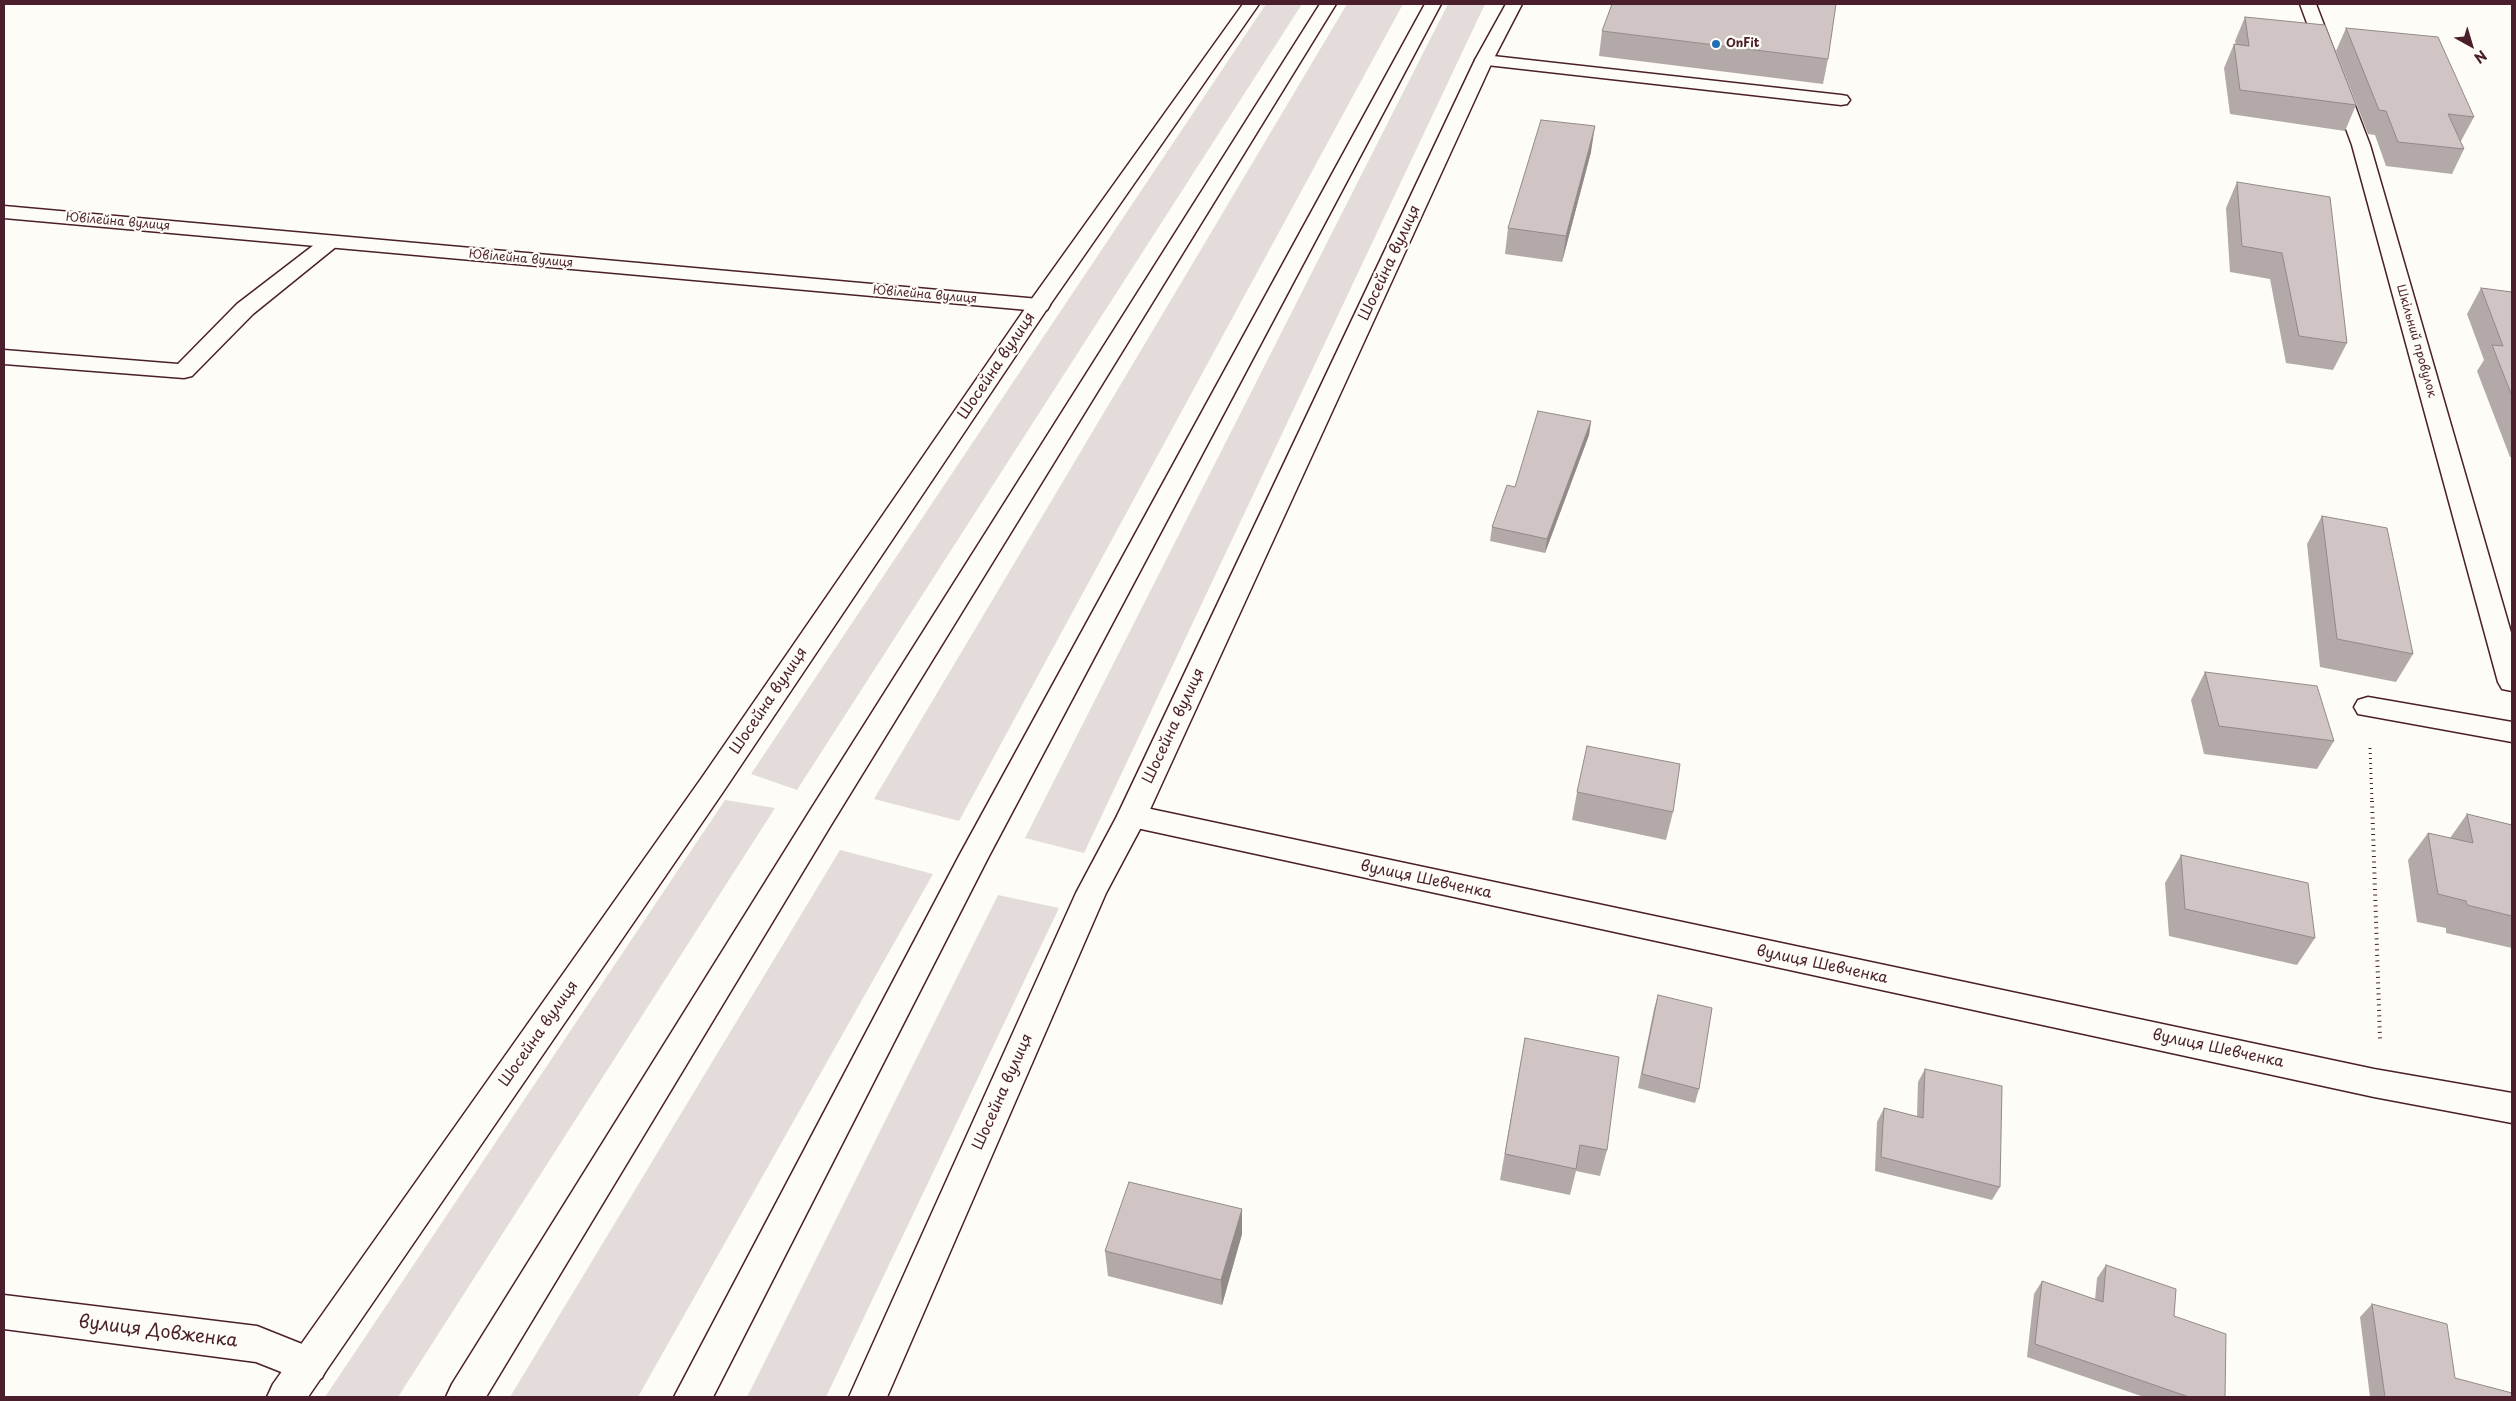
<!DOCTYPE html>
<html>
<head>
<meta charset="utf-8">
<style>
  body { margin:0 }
  #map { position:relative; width:2516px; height:1401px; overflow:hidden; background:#fdfcf7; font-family:"Playpen Sans",sans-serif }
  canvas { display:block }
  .frame { position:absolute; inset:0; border:5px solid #4a1f2b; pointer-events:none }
  .north { position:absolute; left:2446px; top:20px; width:50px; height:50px; -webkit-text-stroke:4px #fdfcf7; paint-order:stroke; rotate:141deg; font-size:14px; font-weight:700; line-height:20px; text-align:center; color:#4a1f2b }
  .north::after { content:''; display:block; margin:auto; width:18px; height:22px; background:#4a1f2b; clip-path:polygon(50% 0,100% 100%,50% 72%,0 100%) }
</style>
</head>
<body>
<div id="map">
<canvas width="2516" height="1401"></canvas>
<div class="frame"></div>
<div class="north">N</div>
</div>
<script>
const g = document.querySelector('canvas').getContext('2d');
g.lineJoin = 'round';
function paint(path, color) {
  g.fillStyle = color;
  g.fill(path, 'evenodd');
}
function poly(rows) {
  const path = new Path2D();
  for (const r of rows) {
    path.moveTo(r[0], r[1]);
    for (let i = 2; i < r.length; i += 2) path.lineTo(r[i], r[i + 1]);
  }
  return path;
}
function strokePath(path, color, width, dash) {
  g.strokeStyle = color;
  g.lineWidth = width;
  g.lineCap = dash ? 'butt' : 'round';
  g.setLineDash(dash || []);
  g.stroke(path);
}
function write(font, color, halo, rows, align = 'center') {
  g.font = font + ' "Playpen Sans",sans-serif';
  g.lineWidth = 4.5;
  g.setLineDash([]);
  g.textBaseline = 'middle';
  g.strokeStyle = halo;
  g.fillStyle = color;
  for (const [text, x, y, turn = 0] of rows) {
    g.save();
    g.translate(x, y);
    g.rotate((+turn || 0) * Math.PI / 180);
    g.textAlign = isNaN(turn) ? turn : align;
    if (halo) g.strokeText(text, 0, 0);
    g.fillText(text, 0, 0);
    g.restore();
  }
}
paint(poly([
  [1266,4,1302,4,797,790,751,774],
  [1347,4,1403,4,959,821,874,799],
  [1448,4,1485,4,1084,853,1025,838],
  [725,800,775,808,398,1397,325,1397],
  [840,850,933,874,638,1397,510,1397],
  [998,895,1059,908,826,1397,747,1397]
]), '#e3dcda');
const lane = poly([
  [1484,55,1841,95,1847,96,1850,100,1847,104,1841,105,1478,64,1475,60,1478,56,1484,55],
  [330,236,337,238,340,242,337,246,253,314,192,376,184,378,4,364,4,350,178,364,237,304,323,238,330,236]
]);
const street = poly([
  [2300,4,2316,4,2370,145,2512,636,2512,691,2502,689,2498,682,2352,145,2300,4],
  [4,206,1039,299,1047,300,1050,305,1047,310,1039,311,4,218,4,206],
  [2368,697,2512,722,2512,742,2358,714,2354,707,2358,700,2368,697],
  [1132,805,2374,1069,2512,1093,2512,1123,2374,1097,1132,827,1122,824,1117,816,1122,808,1132,805],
  [4,1295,257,1326,322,1352,328,1365,322,1378,309,1383,256,1362,4,1329,4,1295]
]);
const secondary = poly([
  [1243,4,1259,4,1049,306,723,792,308,1397,267,1397,273,1384,703,776,1031,300,1243,4],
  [1506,4,1522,4,1493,60,1147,816,1106,893,887,1397,849,1397,1076,893,1117,816,1475,60,1506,4]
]);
const highway = poly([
  [1320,4,1336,4,831,825,486,1397,446,1397,452,1384,811,809,1320,4],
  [1425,4,1441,4,989,856,713,1397,674,1397,959,856,1425,4]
]);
strokePath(lane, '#4a1f2b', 3);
strokePath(street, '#4a1f2b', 3);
strokePath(secondary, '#4a1f2b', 3);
strokePath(highway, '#4a1f2b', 3);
strokePath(poly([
  [2370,748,2372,802]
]), '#4a1f2b', 3, [1, 4]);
strokePath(poly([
  [2372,801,2380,1039]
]), '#4a1f2b', 4, [1, 4.5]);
paint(lane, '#fdfcf7');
paint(street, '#fdfcf7');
paint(secondary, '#fdfcf7');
paint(highway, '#fdfcf7');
paint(poly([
  [2245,17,2356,105,2345,131,2230,114,2224,68,2234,44,2236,44,2235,41],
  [2346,28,2474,117,2461,141,2460,141,2464,149,2452,174,2386,166,2375,135,2368,134,2336,51],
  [1602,31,1828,59,1823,84,1599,56],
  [1591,152,1562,262,1505,254,1508,228],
  [2237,182,2347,343,2333,370,2286,363,2270,279,2230,272,2226,208],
  [2481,288,2512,292,2512,457,2510,457,2477,371,2484,360,2467,314],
  [1591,421,1589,435,1545,553,1490,541,1492,527],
  [2322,516,2413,654,2396,682,2320,667,2307,544],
  [2205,672,2334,741,2317,769,2204,754,2191,700],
  [1577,792,1673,812,1666,840,1572,820],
  [2467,814,2512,825,2512,948,2446,933,2446,928,2417,922,2408,860,2428,833,2450,838],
  [2181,855,2315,938,2297,965,2169,936,2165,883],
  [1658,995,1699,1089,1695,1103,1638,1088,1654,1009],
  [1525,1038,1607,1150,1600,1176,1576,1171,1570,1195,1500,1180],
  [1925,1069,2000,1187,1992,1200,1875,1171,1877,1122,1884,1108,1917,1117,1918,1082],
  [1242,1234,1222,1305,1108,1276,1105,1251],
  [2106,1265,2174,1316,2225,1397,2144,1397,2027,1357,2034,1294,2042,1281,2095,1300,2097,1278],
  [2372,1304,2455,1378,2512,1397,2370,1397,2360,1317]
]), '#b3a9a9');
paint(poly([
  [1595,126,1591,152,1562,262,1566,236],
  [1591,421,1589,435,1545,553,1547,539],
  [1242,1209,1242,1234,1222,1305,1221,1280]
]), '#928a89');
const building = poly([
  [1612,4,1836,4,1828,59,1602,31,1612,4],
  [2245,17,2325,25,2356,105,2240,90,2234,44,2249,46,2245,17],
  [2346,28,2438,37,2474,117,2448,114,2464,149,2398,142,2386,111,2379,110,2346,28],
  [1541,120,1595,126,1566,236,1508,228,1541,120],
  [2237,182,2330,197,2347,343,2299,336,2282,253,2242,246,2237,182],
  [2481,288,2512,292,2512,396,2492,345,2503,346,2481,288],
  [1538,411,1591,421,1547,539,1492,527,1507,485,1515,487,1538,411],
  [2322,516,2387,528,2413,654,2337,639,2322,516],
  [2205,672,2317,686,2334,741,2219,726,2205,672],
  [1587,746,1680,764,1673,812,1577,792,1587,746],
  [2467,814,2512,825,2512,916,2467,905,2466,901,2438,894,2428,833,2473,843,2467,814],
  [2181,855,2308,883,2315,938,2185,909,2181,855],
  [1658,995,1712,1008,1699,1089,1642,1074,1658,995],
  [1525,1038,1619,1057,1607,1150,1580,1145,1576,1169,1505,1154,1525,1038],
  [1925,1069,2002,1086,2000,1187,1881,1157,1884,1108,1923,1118,1925,1069],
  [1129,1182,1242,1209,1221,1280,1105,1251,1129,1182],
  [2106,1265,2176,1289,2174,1316,2226,1334,2225,1397,2189,1397,2035,1344,2042,1281,2103,1302,2106,1265],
  [2372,1304,2447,1324,2455,1378,2512,1393,2512,1397,2385,1397,2372,1304]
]);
paint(building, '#d0c5c4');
strokePath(building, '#928a89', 1);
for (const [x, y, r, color] of [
  [1716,44,5,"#1f6fb2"]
]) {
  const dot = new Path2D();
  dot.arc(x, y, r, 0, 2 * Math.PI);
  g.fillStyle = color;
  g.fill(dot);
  strokePath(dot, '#fdfcf7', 2);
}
write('bold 12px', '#4a1f2b', '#fdfcf7', [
  ["OnFit",1726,44]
], 'left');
write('12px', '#4a1f2b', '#fdfcf7', [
  ["Ювілейна вулиця",118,222,5],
  ["Ювілейна вулиця",521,259,5],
  ["Ювілейна вулиця",925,295,5],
  ["Шкільний провулок",2416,341,74]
]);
write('15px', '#4a1f2b', '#fdfcf7', [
  ["Шосейна вулиця",1390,263,-65],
  ["Шосейна вулиця",997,366,-56],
  ["Шосейна вулиця",769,701,-56],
  ["Шосейна вулиця",1174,726,-65],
  ["вулиця Шевченка",1426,880,12],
  ["вулиця Шевченка",1822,965,12],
  ["Шосейна вулиця",539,1034,-55],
  ["вулиця Шевченка",2218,1049,12],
  ["Шосейна вулиця",1003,1092,-66]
]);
write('18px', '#4a1f2b', '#fdfcf7', [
  ["вулиця Довженка",158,1332,7]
]);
</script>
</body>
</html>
